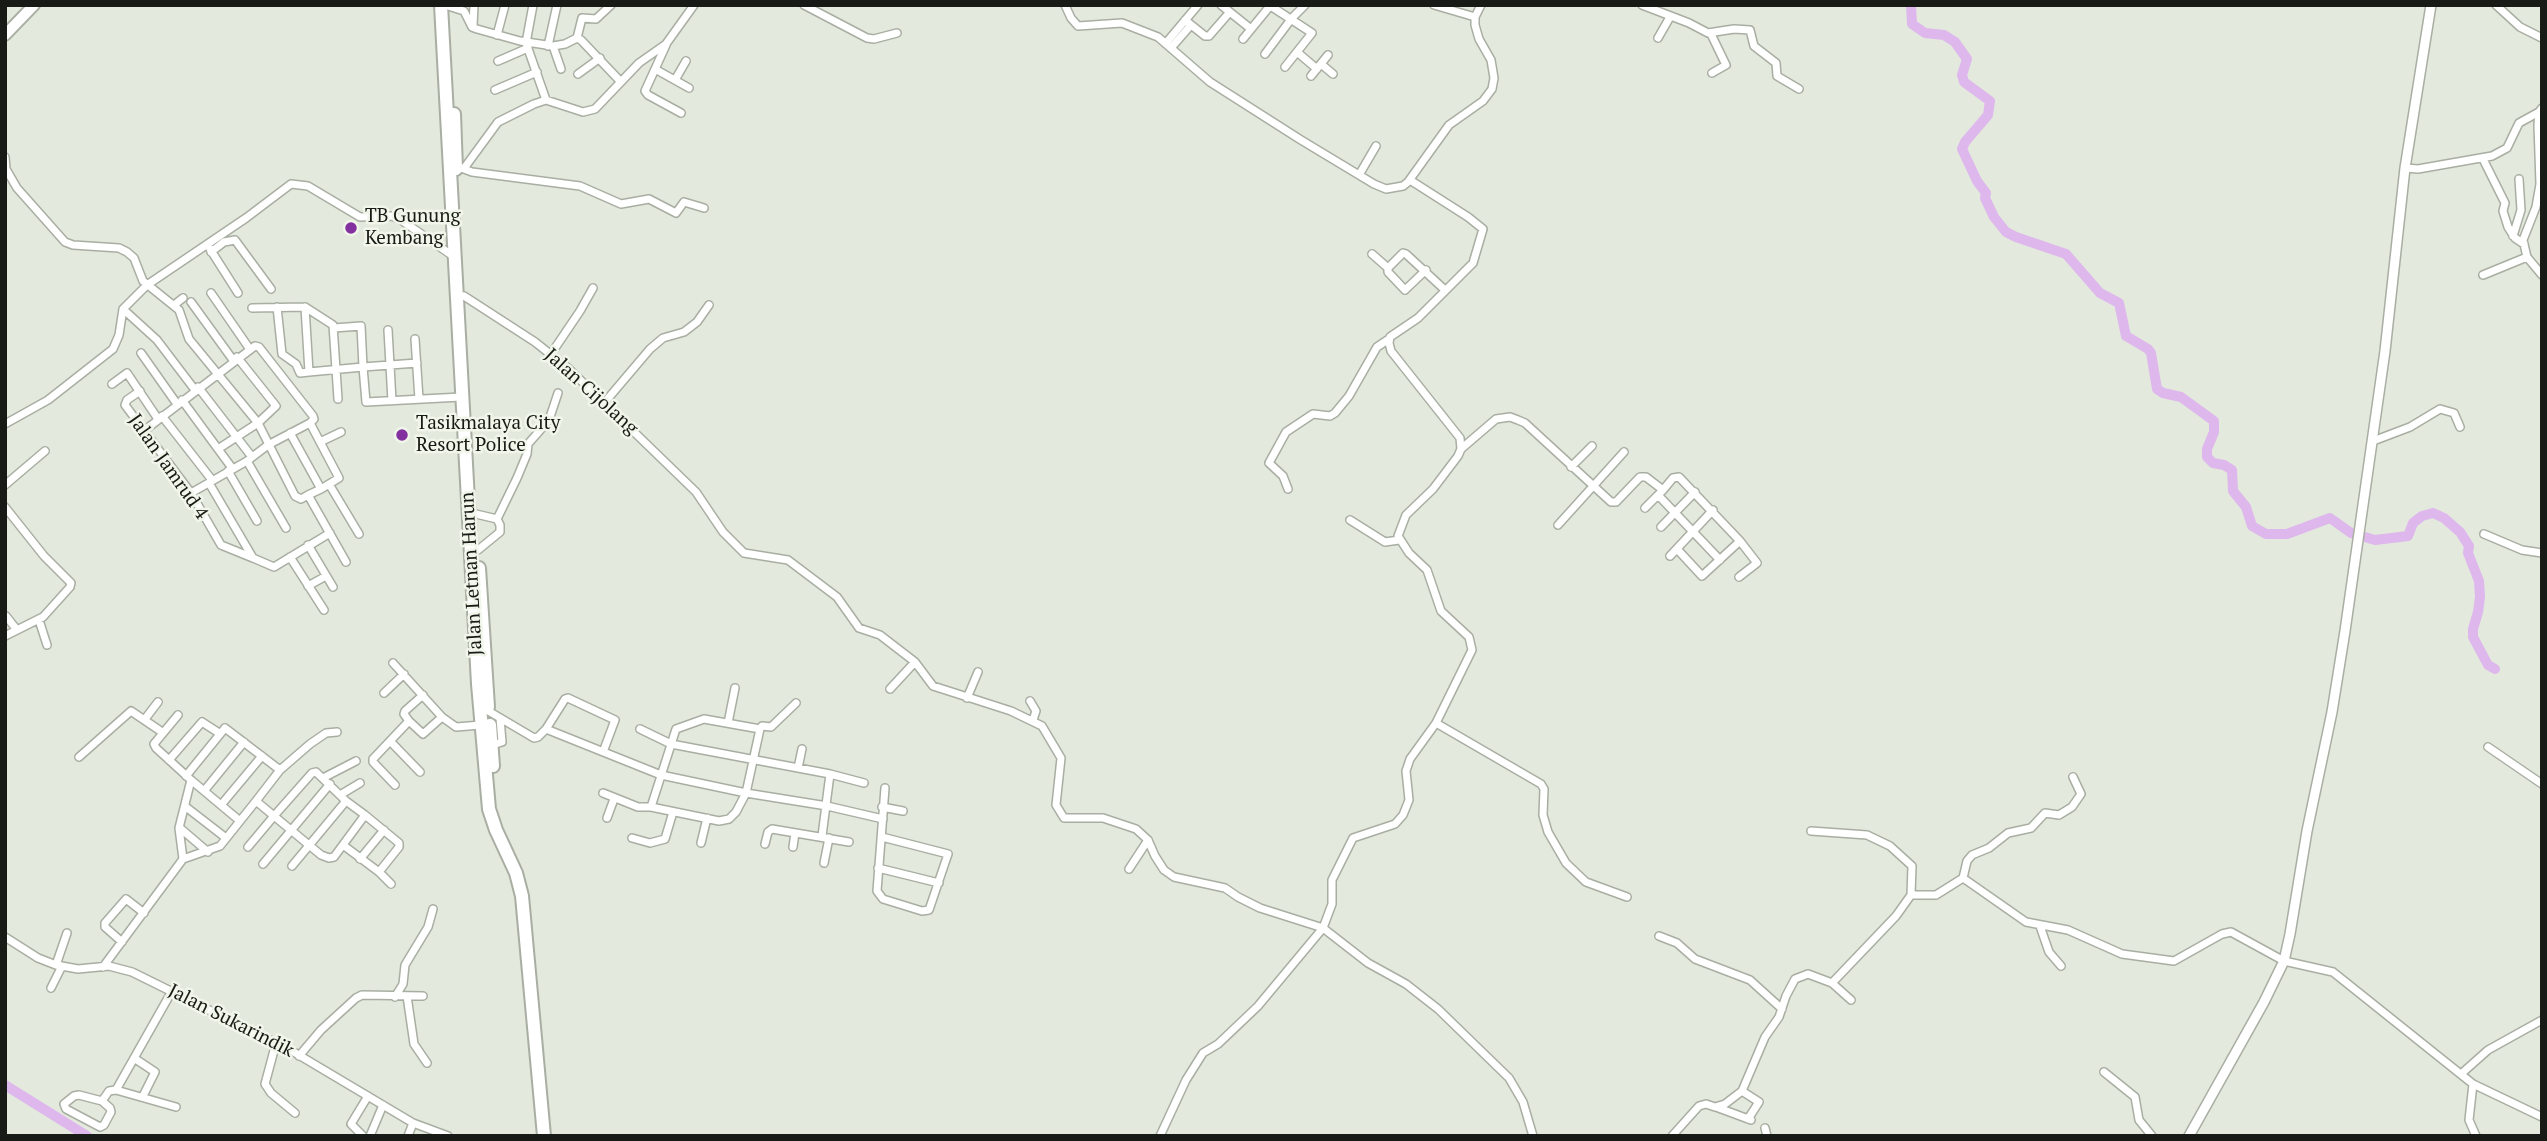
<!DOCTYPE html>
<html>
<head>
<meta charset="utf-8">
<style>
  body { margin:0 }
  #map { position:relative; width:2547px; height:1141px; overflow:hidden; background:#e3e9dd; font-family:"PT Serif",serif }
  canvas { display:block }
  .frame { position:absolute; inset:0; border:7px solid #181a15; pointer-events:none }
</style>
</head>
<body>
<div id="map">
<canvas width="2547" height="1141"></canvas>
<div class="frame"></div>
</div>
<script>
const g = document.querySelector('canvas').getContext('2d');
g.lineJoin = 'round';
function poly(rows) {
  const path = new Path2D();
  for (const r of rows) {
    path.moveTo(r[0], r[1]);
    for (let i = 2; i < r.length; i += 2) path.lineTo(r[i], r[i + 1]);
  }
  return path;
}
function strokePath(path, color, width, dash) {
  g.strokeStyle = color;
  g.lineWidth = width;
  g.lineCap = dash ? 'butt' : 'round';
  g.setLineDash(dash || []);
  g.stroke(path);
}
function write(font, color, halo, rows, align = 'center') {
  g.font = font + ' "PT Serif",serif';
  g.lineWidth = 5;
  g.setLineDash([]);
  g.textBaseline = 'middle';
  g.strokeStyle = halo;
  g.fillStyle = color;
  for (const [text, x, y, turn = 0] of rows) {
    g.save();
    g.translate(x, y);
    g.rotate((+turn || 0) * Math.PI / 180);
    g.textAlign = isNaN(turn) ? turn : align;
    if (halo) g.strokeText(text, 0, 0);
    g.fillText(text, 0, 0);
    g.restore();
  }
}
strokePath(poly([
  [1911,5,1912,24,1925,33,1944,35,1955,42,1967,59,1962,75,1964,82,1990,101,1988,115,1965,142,1962,149,1977,181,1986,193,1985,198,1994,217,2006,232,2016,237,2066,254,2100,293,2119,303,2126,336,2148,349,2151,353,2157,389,2163,393,2181,397,2214,421,2214,432,2207,449,2207,457,2213,463,2224,465,2232,470,2233,491,2246,507,2252,526,2266,534,2287,534,2330,518,2351,533,2375,540,2408,536,2413,523,2422,516,2433,513,2444,518,2460,532,2469,546,2468,553,2479,581,2480,597,2478,612,2473,629,2473,637,2488,665,2495,669],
  [5,1085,87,1136]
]), '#deb7ed', 10);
const minor = poly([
  [533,5,526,43,546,100],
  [804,5,867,38,874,39,897,33],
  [1065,5,1071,18,1078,26,1122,23,1158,37,1210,82,1301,140,1374,184,1386,189,1403,186,1408,182,1449,125,1483,101,1492,89,1494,78,1491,60,1479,39,1475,25,1475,17,1481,5],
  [1221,5,1251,29],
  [1269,5,1312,33,1285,67],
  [1434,5,1475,17],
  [1642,5,1689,23,1708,33,1734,29,1750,30,1754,46,1776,63,1777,76,1799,89],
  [2496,5,2520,27,2542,38],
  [448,6,464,11,472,27,477,29,520,41,553,46,565,44,577,38,581,40,621,82],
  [1185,20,1205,36,1209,36,1229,13],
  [473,26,474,5],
  [1711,34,1726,65,1712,73],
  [497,35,505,5],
  [577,38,582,18,596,19,611,5],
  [1658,38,1670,17],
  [1243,39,1270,6],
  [1166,43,1198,5],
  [666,45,645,91,648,95,681,113],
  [548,46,557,5],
  [553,46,561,69],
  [1171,48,1191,25],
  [1297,52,1317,69],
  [1265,54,1292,18,1305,5],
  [498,61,528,48],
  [1321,64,1333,74],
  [655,69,689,88],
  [578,74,600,58],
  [1311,76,1328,55],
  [675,80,686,61],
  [495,90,537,72],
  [2542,108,2539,112,2538,125,2540,184,2536,207,2523,240,2527,257,2542,275],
  [5,157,6,169,17,188,65,242,73,245,119,248,127,252,134,258,143,281,179,310,189,339,258,423,295,496,301,499,308,495,346,562],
  [2483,159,2505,203,2503,211,2508,227,2515,238,2524,244],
  [2405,168,2418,169,2492,156,2507,148,2519,123,2539,112],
  [464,169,472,172,580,186,621,204,649,199,676,213,684,202,704,208],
  [456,170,465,167,498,122,534,104,546,100,583,112,595,109,639,63,666,44,694,5],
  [1359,175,1376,146],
  [2513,236,2521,210,2519,179],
  [210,249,238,293],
  [211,252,224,242,235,240,271,289],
  [1372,254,1388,268,1403,253,1406,254,1445,290],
  [1388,268,1388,272,1405,290,1426,270],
  [2483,275,2527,257],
  [211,293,249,348],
  [464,296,535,342,569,369,696,492,723,532,744,553,788,560,837,597,859,628,880,635,915,662,933,686,1011,711,1042,726,1061,758,1056,805,1064,818,1103,818,1136,829,1148,840,1155,856,1164,870,1174,877,1225,888,1238,897,1260,908,1323,928,1368,963,1406,984,1438,1009,1509,1078,1523,1102,1533,1136],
  [191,302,233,360],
  [174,305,183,298],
  [277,307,282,354,296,364,300,373,309,372],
  [305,307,333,325,338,399],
  [252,308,305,307,309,372,363,367,366,402,461,397],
  [123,309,157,340,195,390],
  [334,328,361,326,363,367,417,363],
  [388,330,392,401],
  [415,339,419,399],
  [141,353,177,404],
  [551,354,580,311,593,288],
  [112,384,127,373,158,419],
  [198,387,252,457],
  [140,391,127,400,125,405,191,493,221,545,253,558,209,483],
  [182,400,218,449],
  [605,402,650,349,663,338,684,332,697,322,709,305],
  [162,416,212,480],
  [310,423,339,478,321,489],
  [5,424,48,400,113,349,119,335,123,309,147,285,246,218,291,184,308,186,360,217,392,216,401,220,453,256],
  [145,430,255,346,259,347,313,416,314,419,310,423,268,445,247,461,191,493],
  [290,433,321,489,308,495],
  [2373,441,2410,427,2440,409,2454,413,2460,427],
  [320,442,341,432],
  [1461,449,1496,419,1510,417,1518,420,1525,423,1611,502,1616,502,1640,477,1646,477,1663,490,1658,495,1720,560],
  [247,461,286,528],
  [1571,467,1592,446],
  [232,468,218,449,258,423,276,406,237,357],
  [228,471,257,521],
  [329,484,359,534],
  [5,485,45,451],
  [1288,489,1283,476,1269,463,1286,432,1313,414,1330,416,1335,413,1349,396,1377,347,1389,339],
  [1663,490,1673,478,1679,477,1740,541,1757,563,1739,577],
  [5,507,44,556,71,583,70,587,43,617,5,636],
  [1645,508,1658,495],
  [476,514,497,519,500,525,500,532,478,550],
  [497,519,517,478,527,454,528,444,549,420,558,393],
  [1350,520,1385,542,1399,540],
  [1558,525,1624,452],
  [1661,527,1695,492],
  [2484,534,2522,550,2542,553],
  [308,545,333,587],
  [1677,549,1702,576,1740,541],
  [1670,556,1713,510],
  [290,557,324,610],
  [253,558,274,567,330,533],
  [308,586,326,576],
  [6,616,17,630],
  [39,620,47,645],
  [393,663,442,717],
  [890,689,915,662],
  [384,693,404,674],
  [967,698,978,672],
  [1030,701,1036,711,1033,720],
  [485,709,534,738,538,737,546,729,661,775,746,793,827,806,883,819],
  [178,715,154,744,156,748,191,780,179,828,183,859],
  [145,719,158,702],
  [409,721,404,714,405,711,423,695],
  [728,723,735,688],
  [1436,723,1541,784,1544,789,1543,815,1548,832,1566,863,1586,882,1627,897],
  [546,729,565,699,568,698,615,720,603,752],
  [640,729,671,744,830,774,864,783],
  [390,741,420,772],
  [492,745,502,742,500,718],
  [2488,747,2542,784],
  [79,757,131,711,162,732],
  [169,760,202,722,219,733],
  [798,768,802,749],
  [186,776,225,728,280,770],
  [2073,777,2081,794,2072,807,2059,815,2045,813,2031,828,2008,833,1989,848,1972,855,1967,861,1963,878,2026,922,2068,930,2122,954,2174,961,2222,934,2231,932,2284,961,2333,972,2473,1084,2469,1120,2476,1136],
  [323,778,356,761],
  [191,780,240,821],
  [395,785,373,762,373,759,409,721,423,734,442,717,456,727,481,725],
  [204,791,244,742],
  [603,793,638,807,651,807,719,821,729,819,736,812,746,793,760,729],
  [340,795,360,783],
  [256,801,280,770,310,744,326,733,337,732],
  [221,805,262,756],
  [186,807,226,838],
  [651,807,676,729,704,719,760,729,762,726,771,727,796,703],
  [882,807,903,811],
  [607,818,614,799],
  [180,828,208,852],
  [1811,831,1867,835,1890,846,1912,866,1911,895],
  [822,836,830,774],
  [882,837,948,854,929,910,922,911,883,899,877,891,885,788],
  [632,838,650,843,665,839,673,812],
  [701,843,707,818],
  [765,844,768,832,772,829,849,842],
  [343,845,379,872,399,847,399,843,365,815],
  [248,847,274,816,321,855,329,858,334,857,365,815,346,801],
  [793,847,795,833],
  [360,859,384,830],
  [824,863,829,838],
  [263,864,330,784],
  [878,868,939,883],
  [1129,869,1148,840],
  [379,872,391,884],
  [2040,926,2049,952,2061,966],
  [1659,936,1677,943,1695,959,1750,980,1782,1009],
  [5,937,38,958,56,965,78,969,109,966,132,972,292,1051,413,1123,448,1136],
  [122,942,105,927,105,923,126,899,144,913],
  [56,965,67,933],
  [103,967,183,859,220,846,256,801,274,816,312,773,316,772,346,801,292,866],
  [1832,983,1851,1000],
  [51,988,62,966],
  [172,991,116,1090,176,1107],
  [407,996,414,1044,427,1063],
  [395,997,403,984,405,965,428,927,433,909],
  [276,1043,265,1084,271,1093,295,1113],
  [299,1056,321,1030,356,998,362,995,423,996],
  [134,1058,155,1072,143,1096],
  [2104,1072,2135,1097,2139,1120,2152,1136],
  [2461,1074,2488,1050,2542,1020],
  [2473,1084,2542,1117],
  [1742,1091,1759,1102,1748,1119],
  [102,1101,110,1108,111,1112,104,1125,100,1127,66,1109,64,1104,74,1096,79,1095,102,1101,109,1091,116,1090],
  [1716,1107,1751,1120],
  [1765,1128,1767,1136],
  [363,1136,351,1124,368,1096],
  [370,1136,383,1105],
  [408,1136,413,1123],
  [1160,1136,1186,1080,1203,1053,1218,1044,1258,1006,1323,928,1332,904,1332,880,1353,838,1395,824,1403,815,1409,800,1406,771,1410,759,1436,723,1472,650,1469,637,1441,611,1427,570,1409,553,1398,536,1406,515,1433,489,1458,456,1461,449,1460,438,1391,351,1389,343,1390,337,1418,318,1473,263,1483,229,1468,217,1410,180],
  [1672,1136,1699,1106,1706,1104,1715,1107,1725,1104,1742,1091,1765,1037,1779,1017,1786,996,1795,979,1808,974,1832,983,1896,916,1911,895,1936,895,1963,878]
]);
const tertiary = poly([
  [2189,1136,2264,1002,2284,961,2290,934,2307,831,2332,712,2345,631,2385,351,2405,168,2431,5]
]);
const secondary = poly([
  [5,35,34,5]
]);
const primary = poly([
  [441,5,478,684,489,809,496,830,516,873,522,896,544,1136],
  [454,114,456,169],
  [479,568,488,707],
  [490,725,493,766]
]);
strokePath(minor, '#a9aea3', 10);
strokePath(tertiary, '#a9aea3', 12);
strokePath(secondary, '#a9aea3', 14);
strokePath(primary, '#a9aea3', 16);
strokePath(minor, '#fff', 7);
strokePath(tertiary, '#fff', 9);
strokePath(secondary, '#fff', 10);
strokePath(primary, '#fff', 12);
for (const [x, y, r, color] of [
  [351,228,7,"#8431a0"],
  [402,435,7,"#8431a0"]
]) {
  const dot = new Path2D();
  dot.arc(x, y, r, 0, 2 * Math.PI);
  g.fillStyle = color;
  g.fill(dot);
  strokePath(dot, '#f1f6ea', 2.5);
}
write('19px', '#181a15', '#f1f6ea', [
  ["TB Gunung",365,217],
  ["Kembang",365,239],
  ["Tasikmalaya City",416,424],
  ["Resort Police",416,446]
], 'left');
write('19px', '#181a15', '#f1f6ea', [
  ["Jalan Cijolang",591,392,42],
  ["Jalan Jamrud 4",168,467,55],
  ["Jalan Letnan Harun",472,574,-93],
  ["Jalan Sukarindik",231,1021,27]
]);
</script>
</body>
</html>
